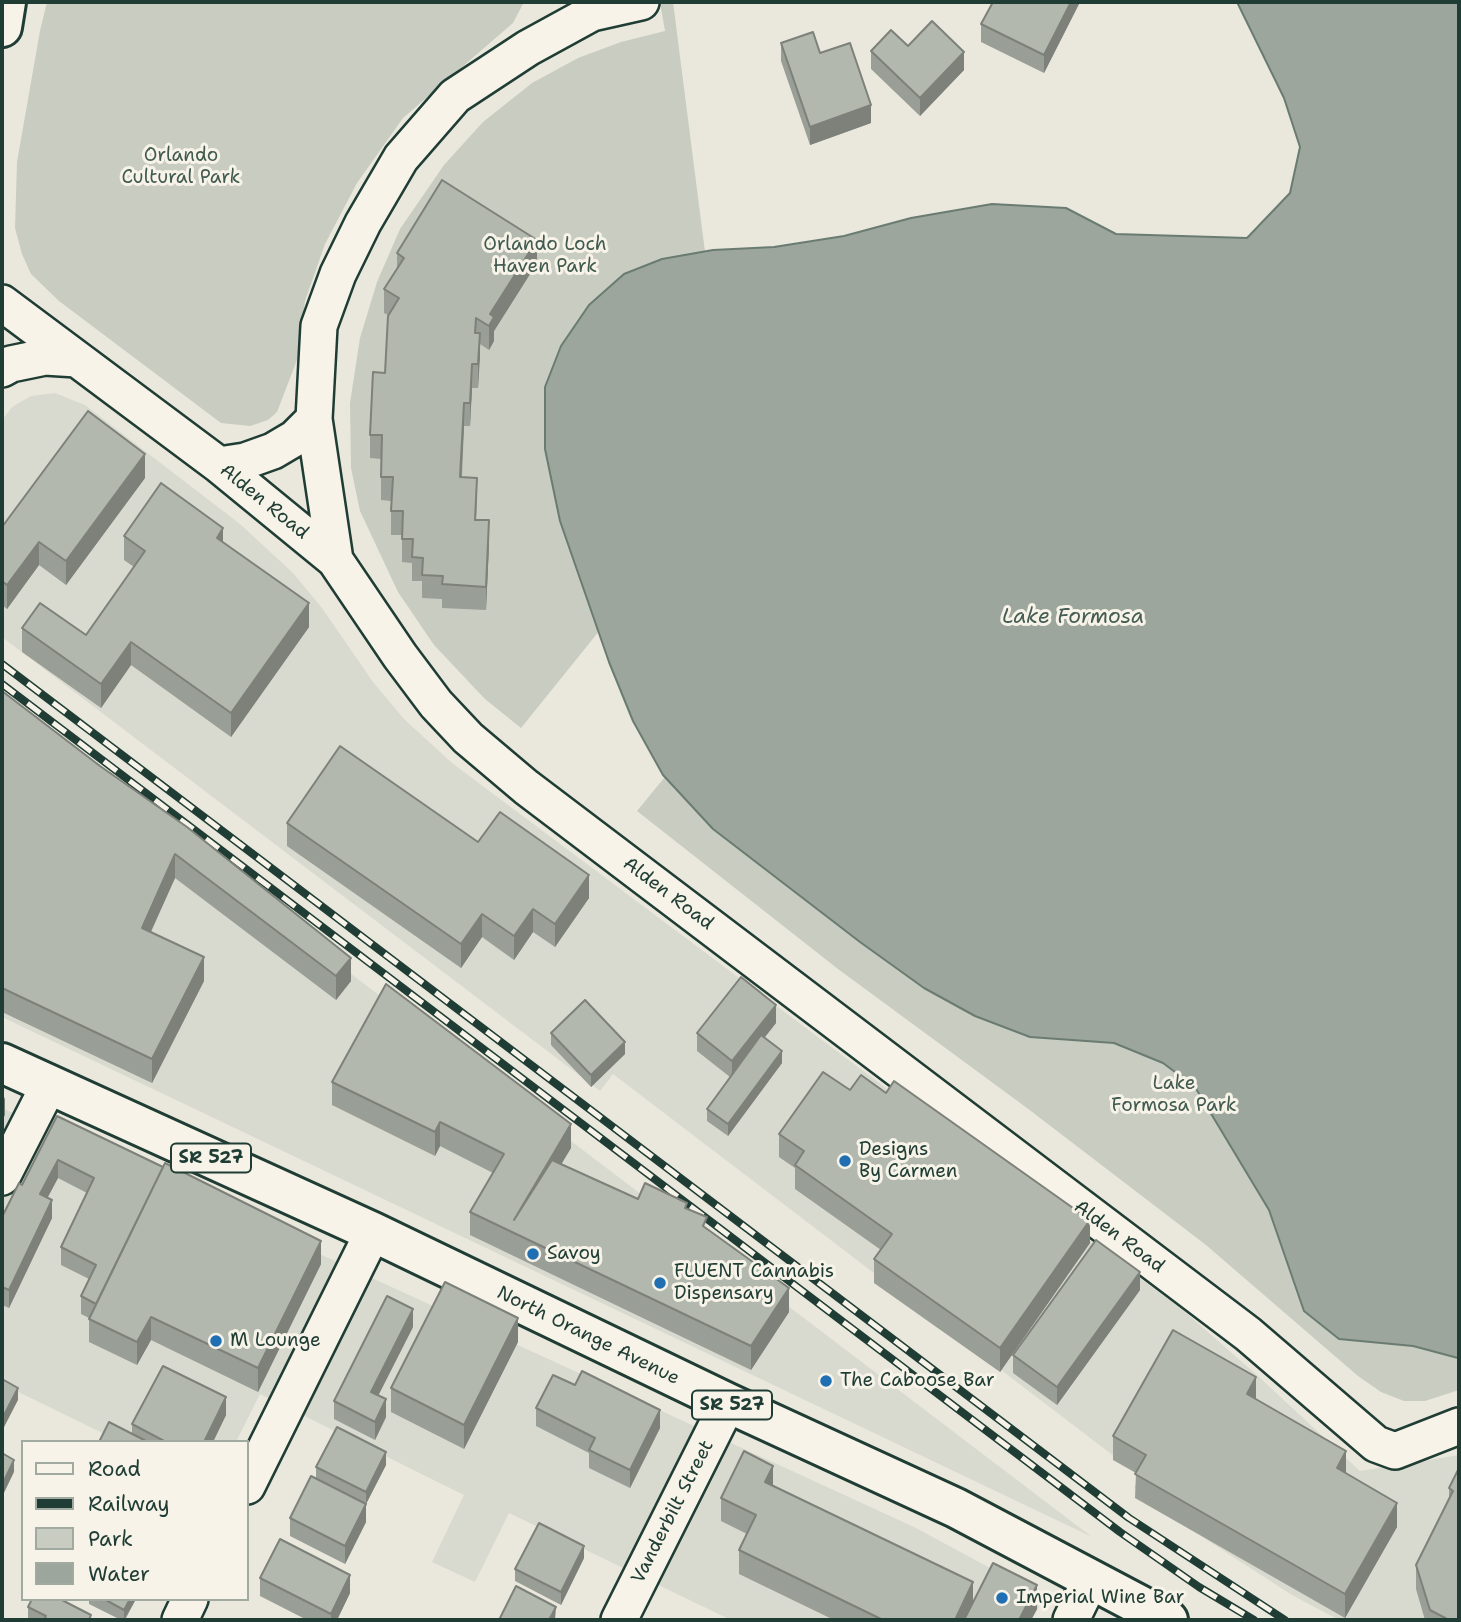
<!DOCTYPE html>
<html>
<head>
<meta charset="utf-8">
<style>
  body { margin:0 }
  #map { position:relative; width:1461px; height:1622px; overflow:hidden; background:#eae8dd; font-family:"Shantell Sans",sans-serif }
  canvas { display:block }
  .frame { position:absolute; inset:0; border:4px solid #1f3d34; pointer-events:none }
  .legend { position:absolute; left:21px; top:1440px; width:228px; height:161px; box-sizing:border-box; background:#f7f3e8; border:2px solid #a1aaa0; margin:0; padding:9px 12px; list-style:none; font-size:21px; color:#1f3d34 }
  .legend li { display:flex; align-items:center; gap:14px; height:35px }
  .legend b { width:35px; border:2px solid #a1aaa0 }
</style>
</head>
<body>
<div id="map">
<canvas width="1461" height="1622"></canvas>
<div class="frame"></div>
<ul class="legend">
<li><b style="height:9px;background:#f7f3e8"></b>Road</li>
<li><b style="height:9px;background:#1f3d34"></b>Railway</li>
<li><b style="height:19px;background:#c8ccc1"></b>Park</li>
<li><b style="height:19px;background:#9ca69c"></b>Water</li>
</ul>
</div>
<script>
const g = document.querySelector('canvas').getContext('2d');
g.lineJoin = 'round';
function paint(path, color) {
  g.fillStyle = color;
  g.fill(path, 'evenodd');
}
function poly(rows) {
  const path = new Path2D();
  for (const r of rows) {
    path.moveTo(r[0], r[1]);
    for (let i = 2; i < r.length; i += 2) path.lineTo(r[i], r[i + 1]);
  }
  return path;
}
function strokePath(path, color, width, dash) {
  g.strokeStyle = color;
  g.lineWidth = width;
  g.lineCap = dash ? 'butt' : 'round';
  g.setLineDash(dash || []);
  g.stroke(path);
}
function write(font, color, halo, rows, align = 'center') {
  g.font = font + ' "Shantell Sans",sans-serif';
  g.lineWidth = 6;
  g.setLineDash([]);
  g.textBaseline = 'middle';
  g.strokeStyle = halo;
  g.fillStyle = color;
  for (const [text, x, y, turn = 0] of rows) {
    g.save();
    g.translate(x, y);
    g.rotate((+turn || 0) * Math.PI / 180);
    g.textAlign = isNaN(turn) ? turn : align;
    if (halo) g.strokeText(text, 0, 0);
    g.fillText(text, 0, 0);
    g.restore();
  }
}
paint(poly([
  [55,393,85,405,240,524,293,573,322,608,373,682,404,719,452,763,1184,1311,1258,1376,1360,1471,1459,1455,1459,1620,1339,1620,1292,1595,1207,1540,1134,1488,1140,1476,613,1074,600,1091,2,637,2,420,12,407,31,396],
  [2,710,275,916,1092,1537,2,1017],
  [2,1108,914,1527,1044,1597,1032,1620,731,1620,509,1513,475,1582,432,1562,464,1495,260,1394,236,1442,121,1442,2,1384]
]), '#d9dacf');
paint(poly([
  [47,2,524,2,513,23,403,118,357,183,325,244,305,301,297,360,277,412,268,420,250,426,221,423,59,301,31,274,22,254,15,228,17,162,40,31],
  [660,2,673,2,710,291,629,594,521,728,485,699,434,645,398,592,360,511,351,468,350,403,360,338,377,282,400,229,444,165,483,122,532,83,578,58,621,42,665,31],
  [710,722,1459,1219,1459,1390,1425,1401,1404,1401,1381,1392,1358,1376,1206,1245,1027,1108,838,969,637,811]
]), '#c8ccc1');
const water = poly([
  [1237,2,1459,2,1458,1358,1413,1346,1339,1339,1304,1311,1269,1210,1195,1087,1163,1063,1114,1043,1030,1037,975,1016,924,988,860,942,713,829,663,775,633,721,609,662,560,521,545,449,545,387,561,346,589,305,624,274,662,259,713,250,774,247,844,236,911,218,992,204,1066,208,1116,234,1247,238,1290,193,1300,147,1284,98,1237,2]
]);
paint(water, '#9ca69c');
strokePath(water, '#6a7c72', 2);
const minor = poly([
  [2,303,219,465,335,560,400,656,436,704,468,738,526,787,1248,1334,1376,1444,1395,1451,1459,1426],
  [2,369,11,364,45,357,77,359],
  [219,465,245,461,273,451,295,438,314,419],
  [335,560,314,419,319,326,338,274,363,223,401,158,455,96,528,48,592,13,641,2],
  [2,1177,49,1085],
  [247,1486,373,1232],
  [180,1620,190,1599],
  [619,1620,728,1403],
  [1071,1620,1091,1579]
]);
const major = poly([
  [2,27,6,2],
  [2,1063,373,1232,728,1403,956,1508,1168,1620]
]);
strokePath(minor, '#1f3d34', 40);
strokePath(major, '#1f3d34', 44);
strokePath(minor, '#f7f3e8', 35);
strokePath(major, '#f7f3e8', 38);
const rail = poly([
  [2,664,1129,1518,1285,1620],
  [2,684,1120,1532,1199,1587,1254,1620]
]);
strokePath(rail, '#1f3d34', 8);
strokePath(rail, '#f7f3e8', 5, [16]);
paint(poly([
  [993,2,1080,2,1044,73,981,42,981,24],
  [781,43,820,53,871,123,810,145,781,61],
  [908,46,964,70,920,116,871,69,871,51],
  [397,253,537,263,494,331,494,341,489,350,480,344,478,388,472,388,470,426,464,426,462,477,477,502,476,520,489,544,486,610,442,608,442,599,422,598,422,581,412,581,412,563,402,562,402,535,391,535,391,501,381,500,381,459,370,458,370,435,385,373,388,315,384,313,384,289,397,270],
  [145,478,66,585,39,565,7,609,2,605,2,527],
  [124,536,223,542,309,627,231,737,131,665,101,708,22,652,22,628,86,635,134,567,124,560],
  [2,691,351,981,336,1000,175,878,151,932,204,981,152,1083,2,1012],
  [287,823,478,842,589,898,555,947,533,932,514,960,482,937,461,968,287,846],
  [776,1023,764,1038,782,1063,728,1136,707,1121,707,1109,730,1077,697,1051,697,1033],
  [551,1033,625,1054,591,1087,551,1045],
  [332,1082,571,1148,561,1164,638,1199,687,1209,789,1312,751,1370,470,1235,470,1212,493,1173,440,1146,435,1156,332,1105],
  [850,1090,1090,1243,1000,1372,874,1283,874,1259,881,1250,795,1189,795,1168,779,1157,779,1134],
  [57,1116,321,1264,258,1392,151,1340,137,1365,89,1342,89,1318,81,1314,81,1296,89,1279,61,1265,61,1247,87,1193,58,1178,47,1198,52,1218,9,1308,2,1305,2,1217,22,1185],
  [1140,1290,1057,1405,1013,1373,1013,1355],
  [413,1327,378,1395,386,1417,375,1440,334,1419,334,1401],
  [518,1342,464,1449,391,1412,391,1388],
  [1256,1399,1346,1474,1397,1527,1345,1618,1135,1498,1136,1473,1113,1460,1113,1436],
  [536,1408,660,1428,630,1488,589,1468,589,1453,536,1426],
  [226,1415,213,1442,99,1442,132,1434,132,1424],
  [386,1465,366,1504,366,1522,345,1564,290,1536,290,1518,316,1479,316,1467],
  [1459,1468,1459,1620,1425,1620,1416,1589,1416,1565,1449,1500,1449,1488],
  [773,1485,973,1603,1037,1609,1031,1620,834,1620,739,1574,739,1550,747,1534,721,1521,721,1498],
  [584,1558,561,1605,515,1581,515,1569],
  [260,1578,350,1593,337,1620,307,1620,260,1596],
  [89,1599,136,1599,125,1620,121,1620,89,1604],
  [28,1607,91,1620,30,1620,28,1619]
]), '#999e96');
paint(poly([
  [1071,2,1080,2,1044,73,1044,55],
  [964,52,964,70,920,116,920,98],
  [871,105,871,123,810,145,810,127],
  [537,240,537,263,494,331,494,341,489,350,489,326,490,314],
  [480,333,480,357,478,388,478,364],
  [472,364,472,388,470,426,470,403],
  [464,403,464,426,460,501,460,477],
  [145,454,145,478,66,585,66,561],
  [489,520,489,544,486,610,486,587],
  [223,528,223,551,217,538],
  [39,542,39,565,7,609,7,585],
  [309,603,309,627,231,737,231,713],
  [131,642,131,665,101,708,101,684],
  [175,854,175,878,142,951,142,928],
  [589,875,589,898,555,947,555,924],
  [533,909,533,932,514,960,514,936],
  [482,914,482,937,461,968,461,944],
  [204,957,204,981,152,1083,152,1059],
  [351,958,351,981,336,1000,336,976],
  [776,1005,776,1023,732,1079,732,1061],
  [625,1042,625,1054,591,1087,591,1075],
  [782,1051,782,1063,728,1136,728,1124],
  [5,1097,5,1115,2,1121,2,1103],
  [440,1122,440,1146,435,1156,435,1132],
  [571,1124,571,1148,519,1235,514,1220],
  [58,1160,58,1178,40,1212,40,1194],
  [52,1200,52,1218,9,1308,9,1290],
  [1090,1220,1090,1243,1000,1372,1000,1348],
  [321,1241,321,1264,258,1392,258,1368],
  [1140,1272,1140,1290,1057,1405,1057,1387],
  [789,1288,789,1312,751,1370,751,1346],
  [413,1309,413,1327,371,1410,371,1392],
  [151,1317,151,1340,137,1365,137,1342],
  [518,1318,518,1342,464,1449,464,1425],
  [1256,1377,1256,1401,1247,1394],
  [18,1388,18,1400,2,1431,2,1419],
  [226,1397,226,1415,213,1442,204,1442],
  [386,1399,386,1417,375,1440,375,1422],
  [660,1410,660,1428,630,1488,630,1470],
  [1346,1451,1346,1474,1337,1468],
  [386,1452,386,1465,366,1504,366,1492],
  [14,1460,14,1472,2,1497,2,1485],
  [773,1466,773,1489,765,1482],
  [1397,1503,1397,1527,1345,1618,1345,1594],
  [366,1504,366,1522,345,1564,345,1546],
  [584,1546,584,1558,561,1605,561,1592],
  [350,1575,350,1593,337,1620,331,1620,331,1614],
  [973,1582,973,1606,966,1620,955,1620],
  [1037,1585,1037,1609,1031,1620,1019,1620],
  [130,1599,136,1599,124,1620,124,1610],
  [556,1607,555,1620,549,1620]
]), '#7d817a');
const building = poly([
  [993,2,1071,2,1044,55,981,24,993,2],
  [932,21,964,52,920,98,871,51,891,30,908,46,932,21],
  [813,32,820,53,850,43,871,105,810,127,781,43,813,32],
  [442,180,537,240,490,314,494,317,489,326,476,318,475,333,480,333,478,364,472,364,470,403,464,403,460,477,477,478,475,520,489,520,486,587,442,584,443,576,422,575,423,558,412,557,413,539,402,539,403,511,391,511,393,477,381,477,382,435,370,435,373,372,385,373,388,316,399,298,384,289,404,258,397,253,442,180],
  [88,411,145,454,66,561,39,542,7,585,2,581,2,527,88,411],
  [161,483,223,528,217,538,309,603,231,713,131,642,101,684,22,628,40,603,86,635,145,551,124,536,161,483],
  [2,691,100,766,187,827,351,958,336,976,175,854,142,928,204,957,152,1059,2,988,2,691],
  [340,746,478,842,500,812,589,875,555,924,533,909,514,936,482,914,461,944,287,823,340,746],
  [741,977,776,1005,732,1061,697,1033,741,977],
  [386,984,571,1124,514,1220,552,1160,638,1199,645,1183,687,1203,685,1208,707,1217,703,1226,789,1288,751,1346,470,1212,504,1154,440,1122,435,1132,332,1082,386,984],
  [585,1000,625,1042,591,1075,551,1033,585,1000],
  [761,1035,782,1051,728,1124,707,1109,761,1035],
  [823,1072,850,1090,861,1075,886,1093,894,1081,1090,1220,1000,1348,874,1259,892,1234,795,1165,804,1151,779,1134,823,1072],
  [57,1116,163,1167,96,1304,81,1296,96,1265,61,1247,94,1178,58,1160,40,1194,52,1200,9,1290,2,1287,2,1217,19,1183,22,1185,57,1116],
  [165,1163,321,1241,258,1368,151,1317,137,1342,89,1319,165,1163],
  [1096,1240,1140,1272,1057,1387,1013,1355,1096,1240],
  [445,1282,518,1318,464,1425,391,1388,445,1282],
  [387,1296,413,1309,371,1392,386,1399,375,1422,334,1401,387,1296],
  [1173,1330,1256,1377,1247,1394,1346,1451,1337,1468,1397,1503,1345,1594,1135,1474,1146,1455,1113,1436,1173,1330],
  [163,1366,226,1397,204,1442,166,1442,132,1424,163,1366],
  [582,1371,660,1410,630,1470,589,1450,595,1438,536,1408,553,1375,575,1385,582,1371],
  [2,1379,18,1388,2,1419,2,1379],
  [109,1422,148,1442,99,1442,109,1422],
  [337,1427,386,1452,366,1492,316,1467,337,1427],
  [744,1451,773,1466,765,1482,973,1582,955,1620,883,1620,739,1550,756,1515,721,1498,744,1451],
  [2,1453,14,1460,2,1485,2,1453],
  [1459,1468,1459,1620,1449,1620,1430,1610,1416,1565,1453,1491,1449,1488,1459,1468],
  [311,1476,366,1504,345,1546,290,1518,311,1476],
  [539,1523,584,1546,561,1592,515,1569,539,1523],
  [280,1539,350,1575,331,1614,260,1578,280,1539],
  [993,1563,1037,1585,1019,1620,964,1620,993,1563],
  [516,1586,556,1607,549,1620,499,1620,516,1586],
  [32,1599,60,1599,91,1615,89,1620,44,1620,46,1616,28,1607,32,1599],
  [104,1599,130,1599,124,1610,104,1599]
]);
paint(building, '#b2b8ae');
strokePath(building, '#7d817a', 2);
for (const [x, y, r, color] of [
  [845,1161,7,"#1f6fb2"],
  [533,1254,7,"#1f6fb2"],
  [660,1283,7,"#1f6fb2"],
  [216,1341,7,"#1f6fb2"],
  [826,1381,7,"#1f6fb2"],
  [1002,1598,7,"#1f6fb2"]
]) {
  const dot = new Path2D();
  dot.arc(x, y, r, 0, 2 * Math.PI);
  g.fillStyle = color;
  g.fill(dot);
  strokePath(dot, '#f7f3e8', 2.5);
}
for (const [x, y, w] of [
  [211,1158,80],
  [732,1405,80]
]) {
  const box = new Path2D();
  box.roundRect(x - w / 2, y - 14.5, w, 29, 5);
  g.fillStyle = '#f7f3e8';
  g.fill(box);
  strokePath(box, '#1f3d34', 2);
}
write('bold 18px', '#1f3d34', null, [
  ["SR 527",211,1158],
  ["SR 527",732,1405]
]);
write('19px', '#415a50', '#f7f3e8', [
  ["Orlando",181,156],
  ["Cultural Park",181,178],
  ["Orlando Loch",545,245],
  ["Haven Park",545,267],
  ["Lake",1174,1084],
  ["Formosa Park",1174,1106]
]);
write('19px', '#1f3d34', '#f7f3e8', [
  ["Alden Road",264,502,39],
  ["Alden Road",668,894,37],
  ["Alden Road",1119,1237,37],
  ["North Orange Avenue",588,1336,26],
  ["Vanderbilt Street",673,1512,-63]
]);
write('19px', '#1f3d34', '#f7f3e8', [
  ["Designs",859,1150],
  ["By Carmen",859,1172],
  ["Savoy",547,1254],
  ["FLUENT Cannabis",674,1272],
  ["Dispensary",674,1294],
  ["M Lounge",230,1341],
  ["The Caboose Bar",840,1381],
  ["Imperial Wine Bar",1016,1598]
], 'left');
write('italic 21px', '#445c53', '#f7f3e8', [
  ["Lake Formosa",1073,618]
]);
</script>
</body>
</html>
